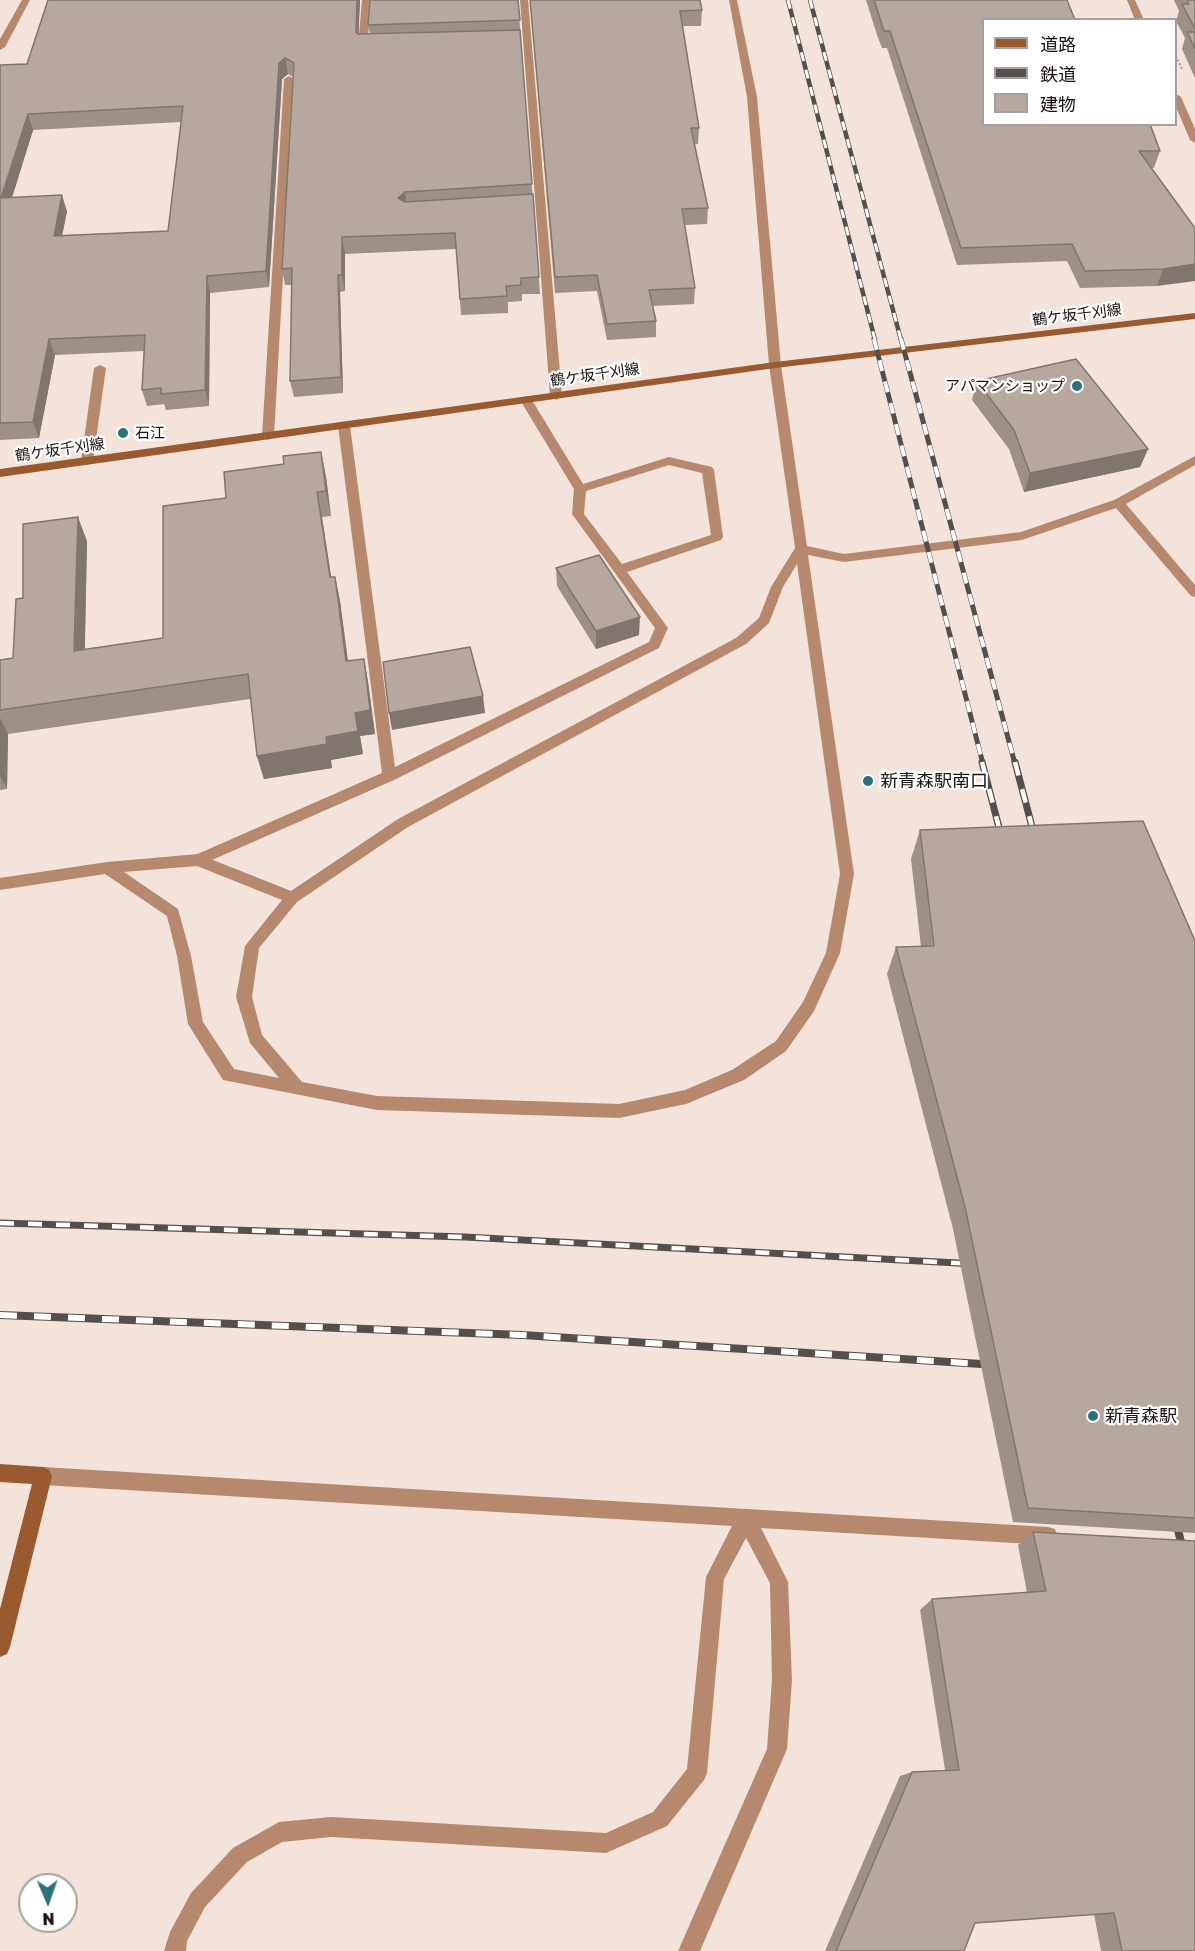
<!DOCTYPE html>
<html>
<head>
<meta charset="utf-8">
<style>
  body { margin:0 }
  #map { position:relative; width:1195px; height:1951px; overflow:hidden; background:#f3e3da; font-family:"Golos Text","Noto Sans JP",sans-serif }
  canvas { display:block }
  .legend { position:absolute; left:982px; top:18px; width:195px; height:108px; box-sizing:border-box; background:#fff; border:2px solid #a2a09f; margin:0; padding:8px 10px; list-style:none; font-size:18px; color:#17120f }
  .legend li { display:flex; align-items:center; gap:12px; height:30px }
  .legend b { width:30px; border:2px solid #a2a09f }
  .north { position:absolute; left:18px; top:1873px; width:60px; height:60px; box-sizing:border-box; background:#fff; border:2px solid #a2a09f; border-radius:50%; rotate:178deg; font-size:16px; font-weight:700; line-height:24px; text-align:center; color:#17120f }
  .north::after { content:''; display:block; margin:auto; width:21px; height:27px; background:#287278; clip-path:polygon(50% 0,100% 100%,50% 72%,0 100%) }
</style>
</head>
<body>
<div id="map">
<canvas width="1195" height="1951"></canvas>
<ul class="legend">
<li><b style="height:8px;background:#9a5a30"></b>道路</li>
<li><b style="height:8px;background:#564e4a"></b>鉄道</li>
<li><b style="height:16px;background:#b7a89f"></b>建物</li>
</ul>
<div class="north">N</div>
</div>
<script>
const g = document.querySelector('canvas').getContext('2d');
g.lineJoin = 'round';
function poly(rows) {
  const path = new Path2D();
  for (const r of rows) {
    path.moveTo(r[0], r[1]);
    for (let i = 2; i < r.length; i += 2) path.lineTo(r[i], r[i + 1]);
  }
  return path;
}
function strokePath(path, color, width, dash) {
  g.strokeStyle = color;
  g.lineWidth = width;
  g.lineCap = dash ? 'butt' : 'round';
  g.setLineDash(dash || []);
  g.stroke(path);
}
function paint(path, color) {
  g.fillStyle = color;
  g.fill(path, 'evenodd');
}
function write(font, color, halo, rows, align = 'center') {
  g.font = font + ' "Golos Text","Noto Sans JP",sans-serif';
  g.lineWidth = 4.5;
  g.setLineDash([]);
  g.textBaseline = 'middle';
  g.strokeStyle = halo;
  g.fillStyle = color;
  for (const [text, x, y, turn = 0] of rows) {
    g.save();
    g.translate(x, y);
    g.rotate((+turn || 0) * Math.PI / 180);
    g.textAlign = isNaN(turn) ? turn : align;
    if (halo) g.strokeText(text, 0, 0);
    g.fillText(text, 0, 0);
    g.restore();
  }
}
strokePath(poly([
  [1176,56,1182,69]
]), '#a49891', 2, [2, 2]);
paint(poly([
  [100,365,106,368,93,461,87,465,81,461,94,368,100,365],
  [526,396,530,397,583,484,669,457,712,467,714,470,723,537,721,540,627,572,668,628,659,648,394,780,203,864,193,864,191,860,193,856,382,773,338,426,340,423,348,423,350,426,395,767,649,642,655,628,572,514,574,489,520,400,526,396],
  [669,465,702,473,711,535,622,564,584,514,586,491,669,465]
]), '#b6896e');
paint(poly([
  [22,0,30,0,5,47,0,50,0,39,22,0],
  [362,0,370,0,368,43,376,45,363,49,358,46,362,0],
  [520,0,528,0,562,396,556,400,550,396,520,0],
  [729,0,737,0,757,97,781,365,807,546,844,554,1021,532,1114,500,1195,456,1195,465,1126,504,1195,585,1195,597,1191,596,1116,508,1022,540,844,562,808,555,854,874,840,953,814,1011,786,1051,744,1080,686,1104,619,1118,377,1110,223,1080,188,1024,177,956,167,916,105,874,0,890,0,878,107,862,198,854,291,891,398,819,736,638,759,618,771,587,795,548,769,365,747,97,729,0],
  [797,564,840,874,826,953,803,1002,776,1041,732,1070,685,1090,619,1104,377,1096,302,1082,262,1035,252,997,259,948,297,902,408,827,746,644,769,623,783,587,797,564],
  [197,866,282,900,245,946,236,997,250,1043,279,1078,234,1069,203,1022,191,956,178,909,124,872,197,866],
  [1127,0,1135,0,1144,20,1135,20,1127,0],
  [289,76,294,79,274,436,268,440,262,436,284,79,289,76],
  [1176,94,1181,97,1195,129,1195,143,1190,140,1176,107,1176,94],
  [43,1467,1048,1527,1055,1529,1057,1536,1055,1543,1048,1545,761,1528,788,1582,792,1680,787,1749,700,1951,678,1951,767,1749,772,1680,770,1583,746,1538,724,1579,707,1773,704,1780,667,1826,606,1853,331,1837,282,1842,247,1862,205,1907,187,1941,186,1951,164,1951,170,1932,191,1893,233,1848,279,1822,331,1817,606,1833,653,1812,687,1769,706,1577,732,1526,43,1485,37,1482,34,1476,37,1470,43,1467]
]), '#b6896e');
paint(poly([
  [1195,313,1195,319,775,368,0,477,0,469,775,362,1195,313],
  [0,1464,43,1467,49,1470,52,1476,10,1647,7,1654,0,1657,0,1609,32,1484,0,1482,0,1464]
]), '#9a5a30');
const railFar3 = poly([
  [788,0,875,340],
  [810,0,901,340]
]);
const railFar2 = poly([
  [874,339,983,764],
  [901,339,1015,764]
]);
const railFar1 = poly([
  [982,762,1003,843],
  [1015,762,1036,842],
  [0,1223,465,1237,977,1264]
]);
const rail = poly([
  [0,1315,522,1335,997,1365],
  [1174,1514,1185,1558]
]);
strokePath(railFar3, '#564e4a', 4.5);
strokePath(railFar2, '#564e4a', 5);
strokePath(railFar1, '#564e4a', 7);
strokePath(rail, '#564e4a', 8);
strokePath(railFar3, '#fff', 3, [9]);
strokePath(railFar2, '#fff', 4, [11]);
strokePath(railFar1, '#fff', 4.5, [14]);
strokePath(rail, '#fff', 6, [17]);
paint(poly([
  [48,0,360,0,358,34,370,34,368,25,518,0,540,294,522,294,522,301,508,302,508,313,461,315,456,249,345,254,345,291,340,292,343,393,294,397,290,381,292,285,285,285,282,269,293,77,288,74,282,79,269,287,210,293,209,406,166,410,164,404,147,406,142,390,144,351,55,355,39,438,0,440,0,65,27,64],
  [181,122,168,231,62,235,67,211,12,197,33,130],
  [530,0,700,0,702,10,701,26,683,26,699,128,698,144,694,144,708,208,707,224,685,225,695,288,694,304,653,306,656,321,656,337,607,340,597,291,555,293],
  [866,0,1067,0,984,20,1160,151,1154,168,1151,168,1195,228,1157,286,1080,288,1067,261,957,265,887,48,882,48,877,35],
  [1174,0,1195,0,1195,78,1182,49,1185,38,1176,21,1179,11],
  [977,381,1148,449,1140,467,1024,492,1009,449,972,400],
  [321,452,326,477,331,516,322,517,331,577,335,577,340,601,348,661,364,659,368,682,375,734,360,736,363,754,331,760,332,768,264,779,257,756,250,699,8,734,7,789,0,790,0,660,13,658,23,598,87,541,85,649,163,638,226,498,284,464],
  [556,568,639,635,596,649,557,586],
  [920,830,1195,941,1195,1533,1013,1522,953,1229,887,974,896,947,921,947,911,859],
  [1033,1532,1195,1951,1101,1951,1094,1914,975,1923,964,1951,825,1951,900,1776,912,1772,945,1770,920,1610,932,1599,1027,1593,1018,1545]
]), '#9d9089');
paint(poly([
  [357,0,360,0,358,48,356,32],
  [285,58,288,74,282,79,269,287,266,271,279,63],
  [28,114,33,130,7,214,1,198],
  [405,192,407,208,398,198],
  [62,195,67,211,59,252,54,236],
  [342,237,345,254,345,291,342,275],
  [1195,264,1195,281,1157,286,1163,269],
  [338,275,340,292,343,393,341,377],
  [207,276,210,293,209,406,205,390],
  [49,339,55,355,39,438,33,422],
  [1148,449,1140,467,1024,492,1030,473],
  [321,452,326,477,331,516,326,491],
  [317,492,322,517,335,602,330,577],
  [78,517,87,541,84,675,74,651],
  [335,577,340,601,351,685,346,661],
  [640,617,639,635,596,649,596,631],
  [364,659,368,682,375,734,360,736,363,754,331,760,332,768,264,779,257,756,326,737,355,713],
  [483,696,485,713,392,730,389,713],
  [0,718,8,734,7,789,0,776]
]), '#80766f');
const building = poly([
  [48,0,357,0,356,32,358,34,520,30,532,184,405,192,398,198,405,202,533,194,539,277,521,278,521,285,506,286,507,296,460,299,455,233,342,237,342,275,338,275,341,377,290,381,292,268,282,269,294,63,285,58,279,63,266,271,207,276,205,390,161,394,161,388,142,390,145,335,49,339,33,422,0,423,0,65,27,64,48,0],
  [183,106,168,231,54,236,62,195,1,198,28,114,183,106],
  [370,0,518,0,520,20,368,25,370,0],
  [530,0,700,0,702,10,680,11,699,128,691,128,708,208,682,209,695,288,649,290,656,321,607,324,597,275,555,277,530,0],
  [874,0,1067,0,1075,20,984,20,984,124,1150,124,1160,151,1139,151,1195,228,1195,264,1163,269,1085,271,1072,244,961,248,890,31,884,31,874,0],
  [1187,0,1195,0,1195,29,1182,4,1189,4,1187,0],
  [1187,32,1195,32,1195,49,1187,32],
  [1076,359,1148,449,1030,473,1014,430,977,381,1076,359],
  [321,452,326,491,317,492,330,577,335,577,346,661,364,659,370,710,355,713,358,731,326,737,327,744,257,756,248,674,0,710,0,660,13,658,16,599,23,598,23,524,78,517,74,651,163,638,163,506,226,498,224,472,284,464,283,456,321,452],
  [599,555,640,617,596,631,556,568,599,555],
  [470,647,483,696,389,713,383,662,470,647],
  [1143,821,1195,941,1195,1518,1028,1508,965,1207,896,947,934,946,920,830,1143,821],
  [1033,1532,1195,1541,1195,1951,1122,1951,1114,1913,975,1923,964,1951,836,1951,912,1772,959,1770,932,1599,1046,1591,1033,1532]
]);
paint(building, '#b7a89f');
strokePath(building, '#80766f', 1.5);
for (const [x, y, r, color] of [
  [1077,386,6,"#287278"],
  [123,433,6,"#287278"],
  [868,781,6,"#287278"],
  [1093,1416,6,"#287278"]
]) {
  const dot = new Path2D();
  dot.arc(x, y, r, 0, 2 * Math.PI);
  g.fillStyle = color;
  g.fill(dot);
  strokePath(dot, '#fff', 2);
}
write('15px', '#17120f', '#fff', [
  ["鶴ケ坂千刈線",1077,315,-7],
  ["鶴ケ坂千刈線",595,375,-8],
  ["鶴ケ坂千刈線",60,450,-8]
]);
write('15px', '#17120f', '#fff', [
  ["アパマンショップ",1065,386],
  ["石江",135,433,"left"]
], 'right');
write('18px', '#17120f', '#fff', [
  ["新青森駅南口",880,781],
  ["新青森駅",1105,1416]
], 'left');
</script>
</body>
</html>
